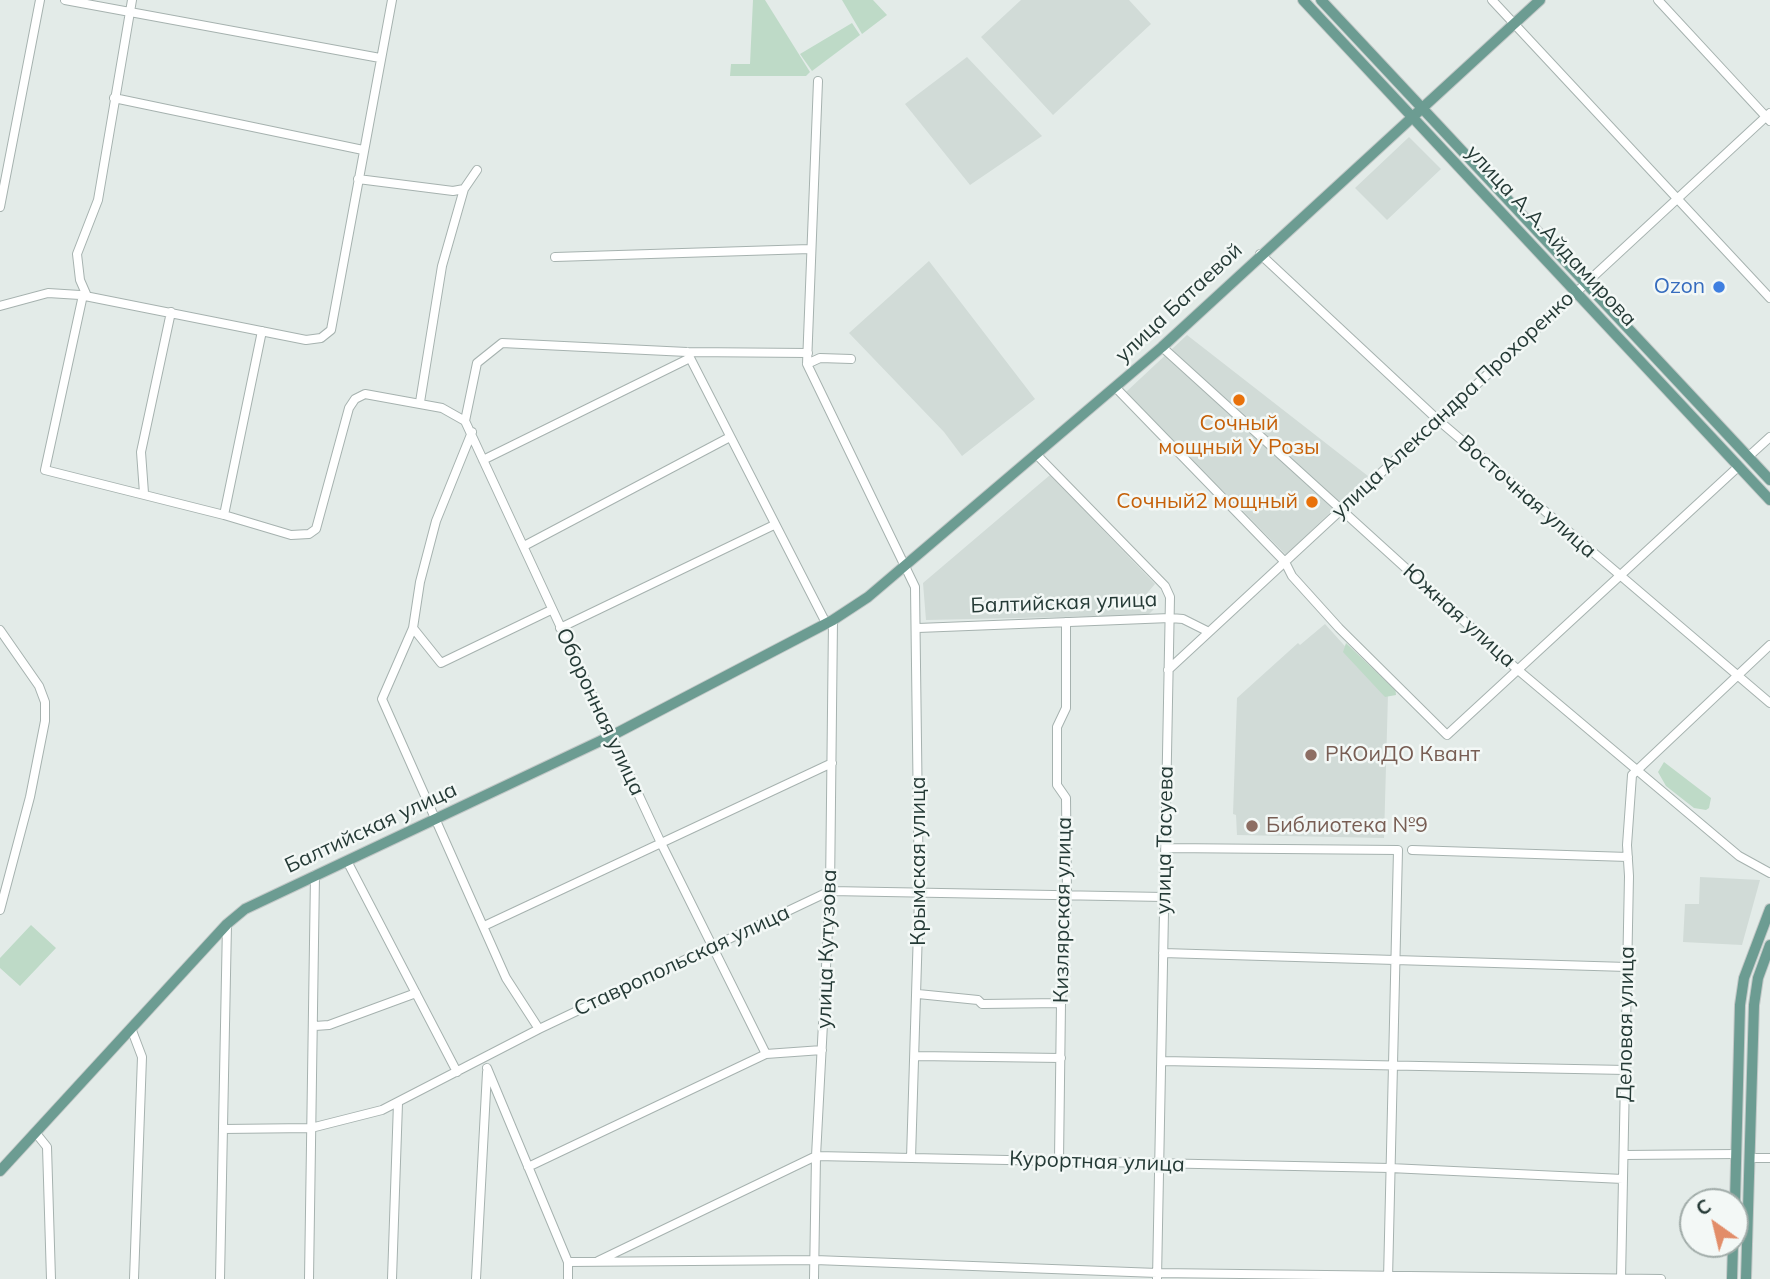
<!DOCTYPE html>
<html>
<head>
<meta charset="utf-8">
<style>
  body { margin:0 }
  #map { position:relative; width:1770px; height:1279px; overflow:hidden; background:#e3ebe8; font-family:Mulish,sans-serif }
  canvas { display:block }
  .north { position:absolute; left:1679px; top:1188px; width:70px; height:70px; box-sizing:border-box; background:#f3f8f6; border:2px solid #a1aca9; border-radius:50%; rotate:326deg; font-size:19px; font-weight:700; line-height:28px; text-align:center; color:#253a36 }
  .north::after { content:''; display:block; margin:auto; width:24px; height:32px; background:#e28d69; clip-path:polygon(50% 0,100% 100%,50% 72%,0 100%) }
</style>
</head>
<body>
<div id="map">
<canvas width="1770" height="1279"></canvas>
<div class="north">С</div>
</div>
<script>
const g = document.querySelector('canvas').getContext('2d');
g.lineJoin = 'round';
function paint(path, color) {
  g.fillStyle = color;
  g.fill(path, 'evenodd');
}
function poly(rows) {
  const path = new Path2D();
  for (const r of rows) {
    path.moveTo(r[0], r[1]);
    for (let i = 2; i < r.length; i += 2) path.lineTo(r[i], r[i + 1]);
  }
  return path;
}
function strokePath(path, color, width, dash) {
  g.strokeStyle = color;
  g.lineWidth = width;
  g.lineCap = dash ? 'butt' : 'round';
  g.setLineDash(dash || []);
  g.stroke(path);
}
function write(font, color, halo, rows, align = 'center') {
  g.font = font + ' Mulish,sans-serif';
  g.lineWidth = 5;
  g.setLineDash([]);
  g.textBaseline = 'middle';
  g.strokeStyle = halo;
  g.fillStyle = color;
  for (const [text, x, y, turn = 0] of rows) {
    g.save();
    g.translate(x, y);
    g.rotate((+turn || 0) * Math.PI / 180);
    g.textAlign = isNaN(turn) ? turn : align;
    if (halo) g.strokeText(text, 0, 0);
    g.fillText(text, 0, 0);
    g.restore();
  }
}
paint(poly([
  [1021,0,1129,0,1151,24,1053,115,981,37],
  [967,57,1042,136,970,185,905,104],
  [1409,137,1441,169,1387,220,1355,188],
  [929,261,1035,399,962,456,944,432,849,333],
  [1187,335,1368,476,1286,555,1126,392],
  [1050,475,1155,584,1143,598,1154,609,1148,615,926,620,923,583],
  [1325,624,1388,694,1384,838,1237,835,1236,815,1233,814,1237,698,1298,643,1300,645],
  [1700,877,1760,880,1742,945,1683,942,1685,904,1699,904]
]), '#d1dbd7');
paint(poly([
  [753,0,765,0,810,72,806,76,730,76,731,64,750,64],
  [842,0,873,0,887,15,862,34],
  [852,23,860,35,812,71,800,54],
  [1346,643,1389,684,1395,685,1396,695,1385,697,1343,652],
  [1664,762,1711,798,1709,808,1706,810,1694,808,1666,786,1658,772],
  [31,925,56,948,20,986,0,968,0,958]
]), '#bedac7');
const minor = poly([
  [65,0,380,58],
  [1492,0,1770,298],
  [1658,0,1770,121],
  [818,81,807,364,915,587,919,897,911,1158],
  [114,98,363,150],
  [358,179,453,191,464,189,477,170],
  [0,207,40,0],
  [1260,254,1438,420,1770,703],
  [555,257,810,249],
  [83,295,45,470,224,515],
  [87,296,80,280,77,254,98,200,132,0],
  [0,306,48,293,80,295,306,340,321,338,331,330,392,0],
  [262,331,224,515,291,535,309,534,316,529,349,408,355,399,365,394,442,408,465,421,661,843,766,1054],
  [1162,347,1518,670,1739,856,1770,873],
  [687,352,826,623],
  [807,364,820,358,851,359],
  [1116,388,1285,562,1292,576,1339,628,1447,735,1739,466],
  [420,402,442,266,464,189],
  [465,421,477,363,502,343,687,352,808,353],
  [472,432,436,521,420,582,413,628,382,699,506,978,539,1029],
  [1037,455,1165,586,1170,597,1157,1279],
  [1748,457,1770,437],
  [483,460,690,358],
  [144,493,141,452,171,312],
  [524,546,730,437],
  [413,628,441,663,551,610],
  [560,628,774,525],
  [918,628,1170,618,1183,619,1209,632],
  [0,630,39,686,45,702,45,721,30,797,0,910],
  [1168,670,1770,113],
  [1166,848,1398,850,1388,1279],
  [1412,850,1628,857],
  [347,861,457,1072],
  [484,926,832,763],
  [1163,953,1627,967],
  [918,994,978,1000,982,1004,1061,1003],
  [315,1026,329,1025,416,993],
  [131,1028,142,1057,134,1279],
  [916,1056,1061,1058],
  [1162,1061,1626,1070],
  [487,1068,568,1262,568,1279],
  [223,1129,311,1128,382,1110,539,1029,830,891,1164,897],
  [35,1132,47,1147,51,1279],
  [1624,1155,1736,1154],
  [1750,1158,1770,1158],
  [1059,1160,1061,1003,1067,895,1066,798,1057,785,1057,727,1066,708,1066,622],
  [528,1167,766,1054,822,1050],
  [598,1261,816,1156,1390,1168,1623,1179],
  [568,1262,815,1260,1157,1273,1661,1279],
  [220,1279,227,924],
  [309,1279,315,875],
  [392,1279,398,1103],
  [476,1279,487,1072],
  [814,1279,816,1156,830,891,833,620],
  [1621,1279,1629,876,1627,845,1632,775,1770,645]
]);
const major = poly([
  [1303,0,1770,500],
  [1321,0,1770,480],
  [0,1171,227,924,245,909,613,735,833,620,868,597,1162,347,1540,0],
  [1735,1202,1740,1005,1744,978,1770,909],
  [1732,1279,1733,1244],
  [1746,1279,1754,1005,1758,978,1770,945]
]);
strokePath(minor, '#a6b2af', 10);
strokePath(major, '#c2c8c7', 12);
strokePath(minor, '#fff', 8);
strokePath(major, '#6c9c92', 10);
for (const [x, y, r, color] of [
  [1719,287,7,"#3f7fe0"],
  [1239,400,7,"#e8710a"],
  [1312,502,7,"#e8710a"],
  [1311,755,7,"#8d6e63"],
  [1252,826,7,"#8d6e63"]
]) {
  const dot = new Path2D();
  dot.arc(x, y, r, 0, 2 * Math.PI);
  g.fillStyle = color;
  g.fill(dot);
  strokePath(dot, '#f3f8f6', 2.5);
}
write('21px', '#253a36', '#f3f8f6', [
  ["улица А.А.Айдамирова",1551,236,47],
  ["улица Батаевой",1179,303,-43],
  ["улица Александра Прохоренко",1453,405,-43],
  ["Восточная улица",1527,497,41],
  ["Балтийская улица",1064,603,-2],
  ["Южная улица",1459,616,42],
  ["Оборонная улица",600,712,65],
  ["Балтийская улица",371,828,-25],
  ["улица Тасуева",1165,840,-89],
  ["Крымская улица",919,861,-90],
  ["Кизлярская улица",1063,910,-89],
  ["улица Кутузова",827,949,-88],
  ["Ставропольская улица",682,961,-25],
  ["Деловая улица",1626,1024,-89],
  ["Курортная улица",1097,1162,2]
]);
write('21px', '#366cbe', '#f3f8f6', [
  ["Ozon",1705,287]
], 'right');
write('21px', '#c56008', '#f3f8f6', [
  ["Сочный",1239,424],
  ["мощный У Розы",1239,448],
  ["Сочный2 мощный",1298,502,"right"]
]);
write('21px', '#785e54', '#f3f8f6', [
  ["РКОиДО Квант",1325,755],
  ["Библиотека №9",1266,826]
], 'left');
</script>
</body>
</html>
